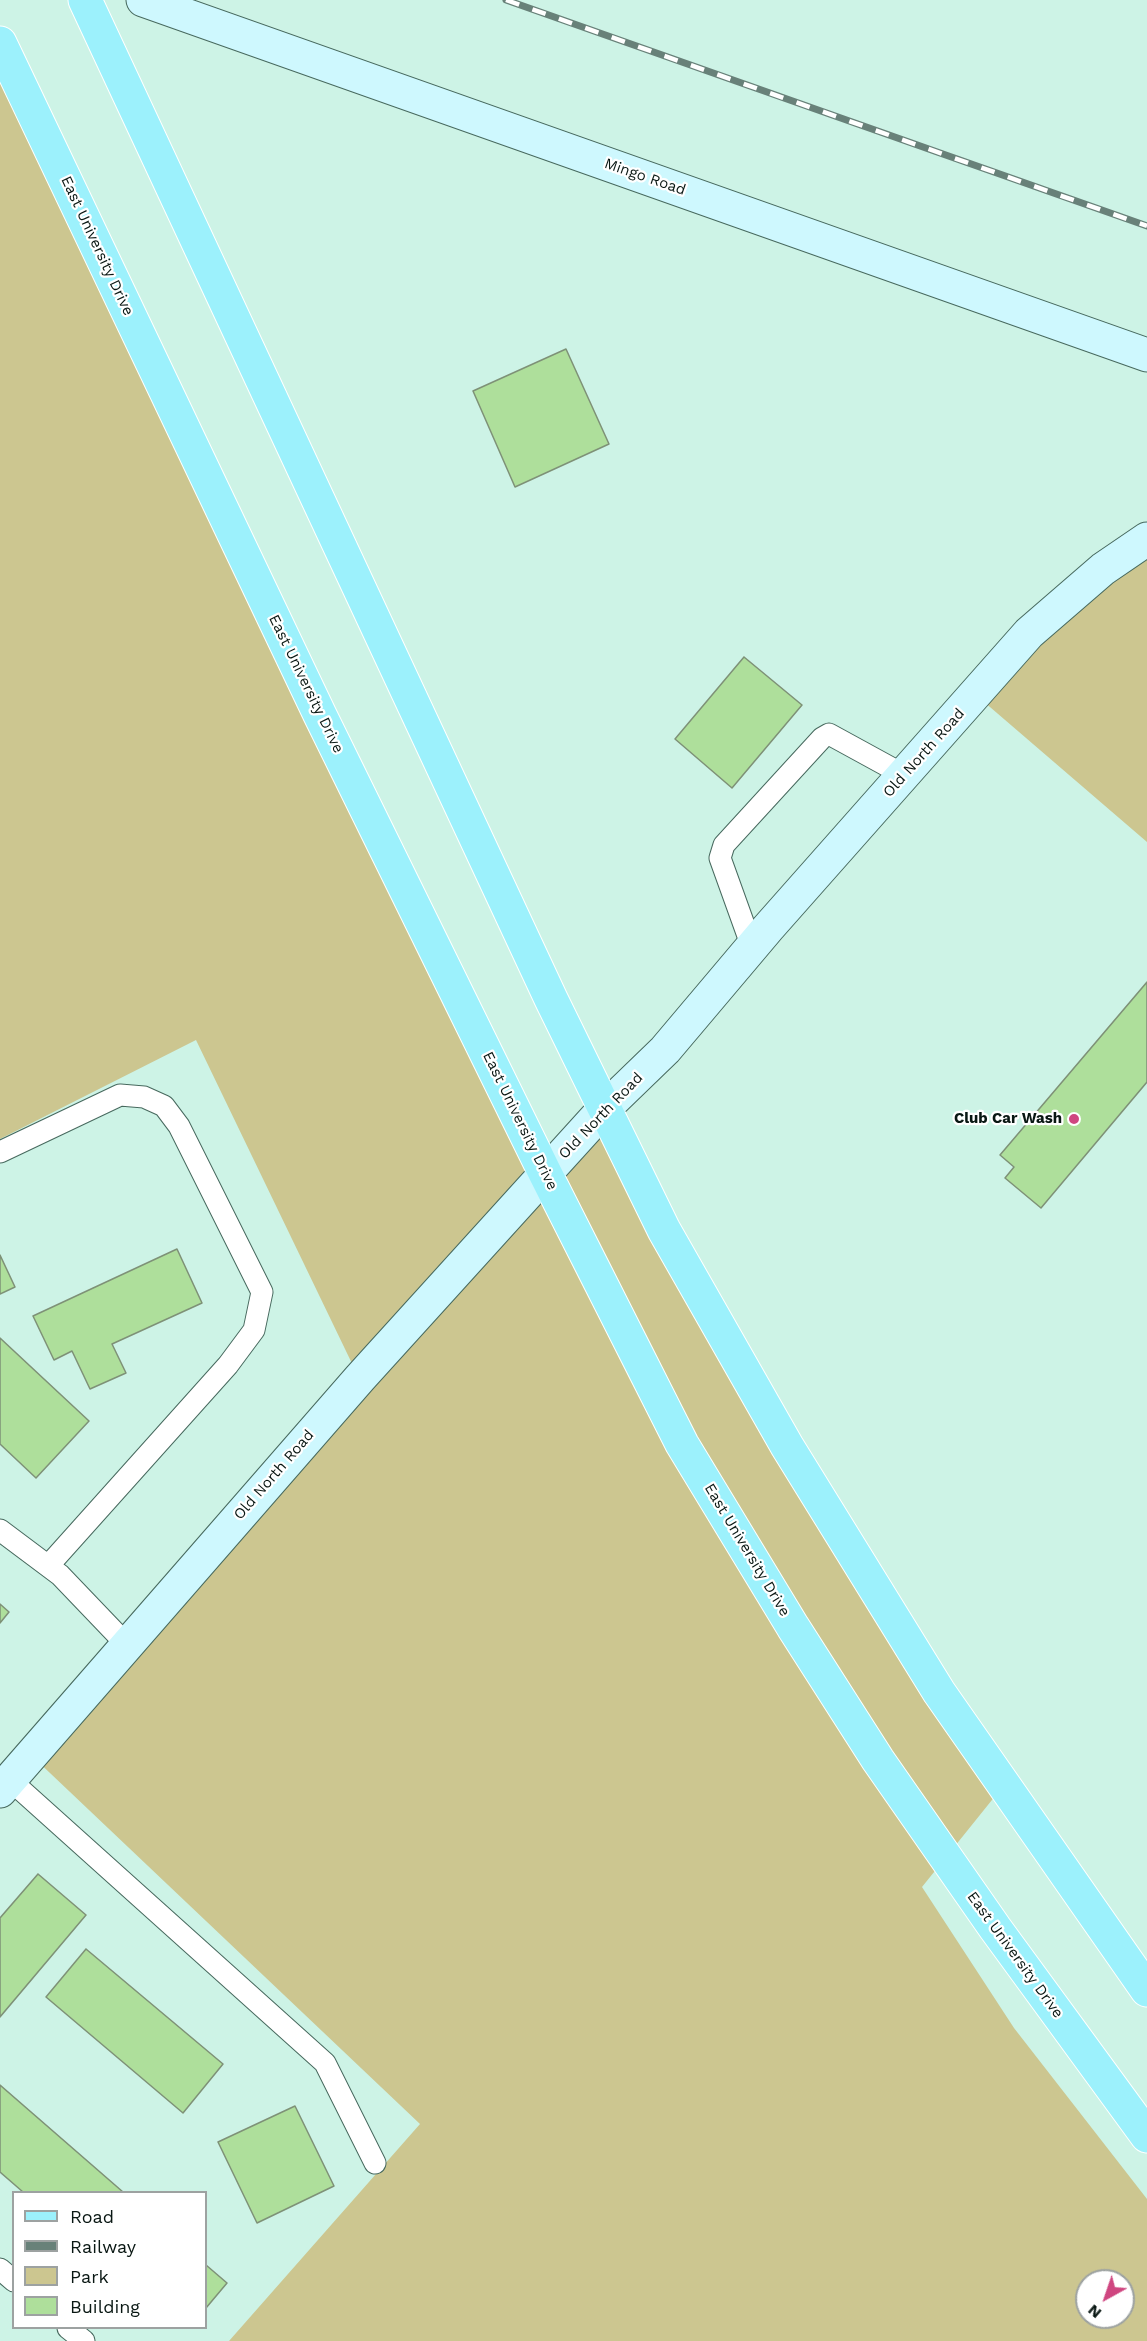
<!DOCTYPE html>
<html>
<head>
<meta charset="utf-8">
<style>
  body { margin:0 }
  #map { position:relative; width:1147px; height:2341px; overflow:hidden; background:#cdf3e6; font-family:"Work Sans",sans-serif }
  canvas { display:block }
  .legend { position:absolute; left:12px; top:2191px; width:195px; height:138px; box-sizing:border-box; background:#fff; border:2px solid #9da2a1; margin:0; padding:8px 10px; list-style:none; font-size:18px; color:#091713 }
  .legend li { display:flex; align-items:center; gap:12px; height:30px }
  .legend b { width:30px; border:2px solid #9da2a1 }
  .north { position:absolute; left:1075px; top:2269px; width:60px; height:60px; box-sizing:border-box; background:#fff; border:2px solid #9da2a1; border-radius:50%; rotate:220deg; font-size:16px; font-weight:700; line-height:24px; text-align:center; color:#091713 }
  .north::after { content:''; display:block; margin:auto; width:21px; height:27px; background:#cf4680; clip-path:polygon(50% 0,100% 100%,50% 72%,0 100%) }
</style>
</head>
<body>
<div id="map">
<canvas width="1147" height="2341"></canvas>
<ul class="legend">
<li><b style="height:8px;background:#9cf1fc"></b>Road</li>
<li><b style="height:8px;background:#688179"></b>Railway</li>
<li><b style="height:16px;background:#ccc690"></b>Park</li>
<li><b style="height:16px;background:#aedf9b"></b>Building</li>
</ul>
<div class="north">N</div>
</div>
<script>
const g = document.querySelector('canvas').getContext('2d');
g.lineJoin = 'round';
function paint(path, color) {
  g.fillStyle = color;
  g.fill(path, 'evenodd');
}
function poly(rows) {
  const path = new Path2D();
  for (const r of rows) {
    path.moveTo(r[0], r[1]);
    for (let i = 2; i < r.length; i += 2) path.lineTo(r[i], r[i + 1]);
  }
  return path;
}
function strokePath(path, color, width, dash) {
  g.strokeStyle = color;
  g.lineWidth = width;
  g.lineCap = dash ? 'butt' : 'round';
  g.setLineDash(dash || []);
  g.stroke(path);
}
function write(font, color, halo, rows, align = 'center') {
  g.font = font + ' "Work Sans",sans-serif';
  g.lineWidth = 4.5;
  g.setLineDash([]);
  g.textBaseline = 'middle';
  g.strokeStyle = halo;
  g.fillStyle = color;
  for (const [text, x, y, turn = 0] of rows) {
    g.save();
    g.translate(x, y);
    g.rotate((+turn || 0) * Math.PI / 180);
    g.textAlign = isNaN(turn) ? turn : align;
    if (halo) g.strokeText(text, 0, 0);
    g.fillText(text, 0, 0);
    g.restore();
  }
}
paint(poly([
  [0,41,546,1174,604,1109,1004,1785,922,1887,1014,2028,1147,2199,1147,2341,229,2341,420,2124,31,1755,359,1378,196,1040,0,1139],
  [1087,2281,1123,2281,1123,2317,1087,2317],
  [1147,539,1147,842,976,695]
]), '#ccc690');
const building = poly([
  [566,349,609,444,515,487,473,391,566,349],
  [744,657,802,705,732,788,675,739,744,657],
  [1147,982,1147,1082,1041,1208,1005,1178,1014,1167,1000,1155,1147,982],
  [177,1249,202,1303,112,1344,126,1373,90,1389,72,1351,54,1360,33,1316,177,1249],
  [0,1255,15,1287,0,1294,0,1255],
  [0,1338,89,1421,36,1478,0,1444,0,1338],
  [0,1604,9,1612,0,1623,0,1604],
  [38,1874,86,1915,0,2017,0,1918,38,1874],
  [86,1949,223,2064,183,2113,46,1997,86,1949],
  [0,2085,123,2192,23,2192,0,2172,0,2085],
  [295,2106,334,2186,257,2223,218,2142,295,2106],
  [206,2265,227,2283,206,2308,206,2265]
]);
paint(building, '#aedf9b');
strokePath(building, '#7e9177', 1.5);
const lane = poly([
  [752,947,720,858,724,845,822,738,829,734,904,775],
  [0,1152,120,1095,144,1097,164,1106,179,1126,262,1292,254,1330,228,1365,48,1566],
  [0,1530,60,1575,127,1645],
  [10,1780,325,2063,375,2163],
  [0,2269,14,2281],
  [68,2328,84,2341]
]);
const secondary = poly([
  [143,0,1147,355],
  [0,1791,360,1378,604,1109,665,1050,768,928,1029,633,1103,569,1147,539]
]);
const primary = poly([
  [85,0,551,999,664,1230,787,1446,939,1692,1147,1990],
  [0,43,320,715,546,1175,682,1444,793,1627,878,1760,995,1928,1147,2136]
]);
strokePath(lane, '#47695e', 23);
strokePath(secondary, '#47695e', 35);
strokePath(primary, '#fff', 35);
strokePath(lane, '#fff', 21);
strokePath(secondary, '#cef8fe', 33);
strokePath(primary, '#9cf1fc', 33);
const rail = poly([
  [506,0,1147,226]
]);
strokePath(rail, '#688179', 7);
strokePath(rail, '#fff', 4.5, [14]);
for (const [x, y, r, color] of [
  [1074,1119,6,"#cf4680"]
]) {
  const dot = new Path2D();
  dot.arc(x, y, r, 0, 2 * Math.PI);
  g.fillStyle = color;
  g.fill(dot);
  strokePath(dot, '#fff', 2);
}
write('15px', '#091713', '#fff', [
  ["Mingo Road",645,177,19],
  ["East University Drive",97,246,65],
  ["East University Drive",306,684,64],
  ["Old North Road",924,753,-48],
  ["Old North Road",601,1116,-46],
  ["East University Drive",520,1121,64],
  ["Old North Road",274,1475,-49],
  ["East University Drive",747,1550,59],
  ["East University Drive",1015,1955,54]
]);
write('bold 15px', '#091713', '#fff', [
  ["Club Car Wash",1062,1119]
], 'right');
</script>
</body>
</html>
